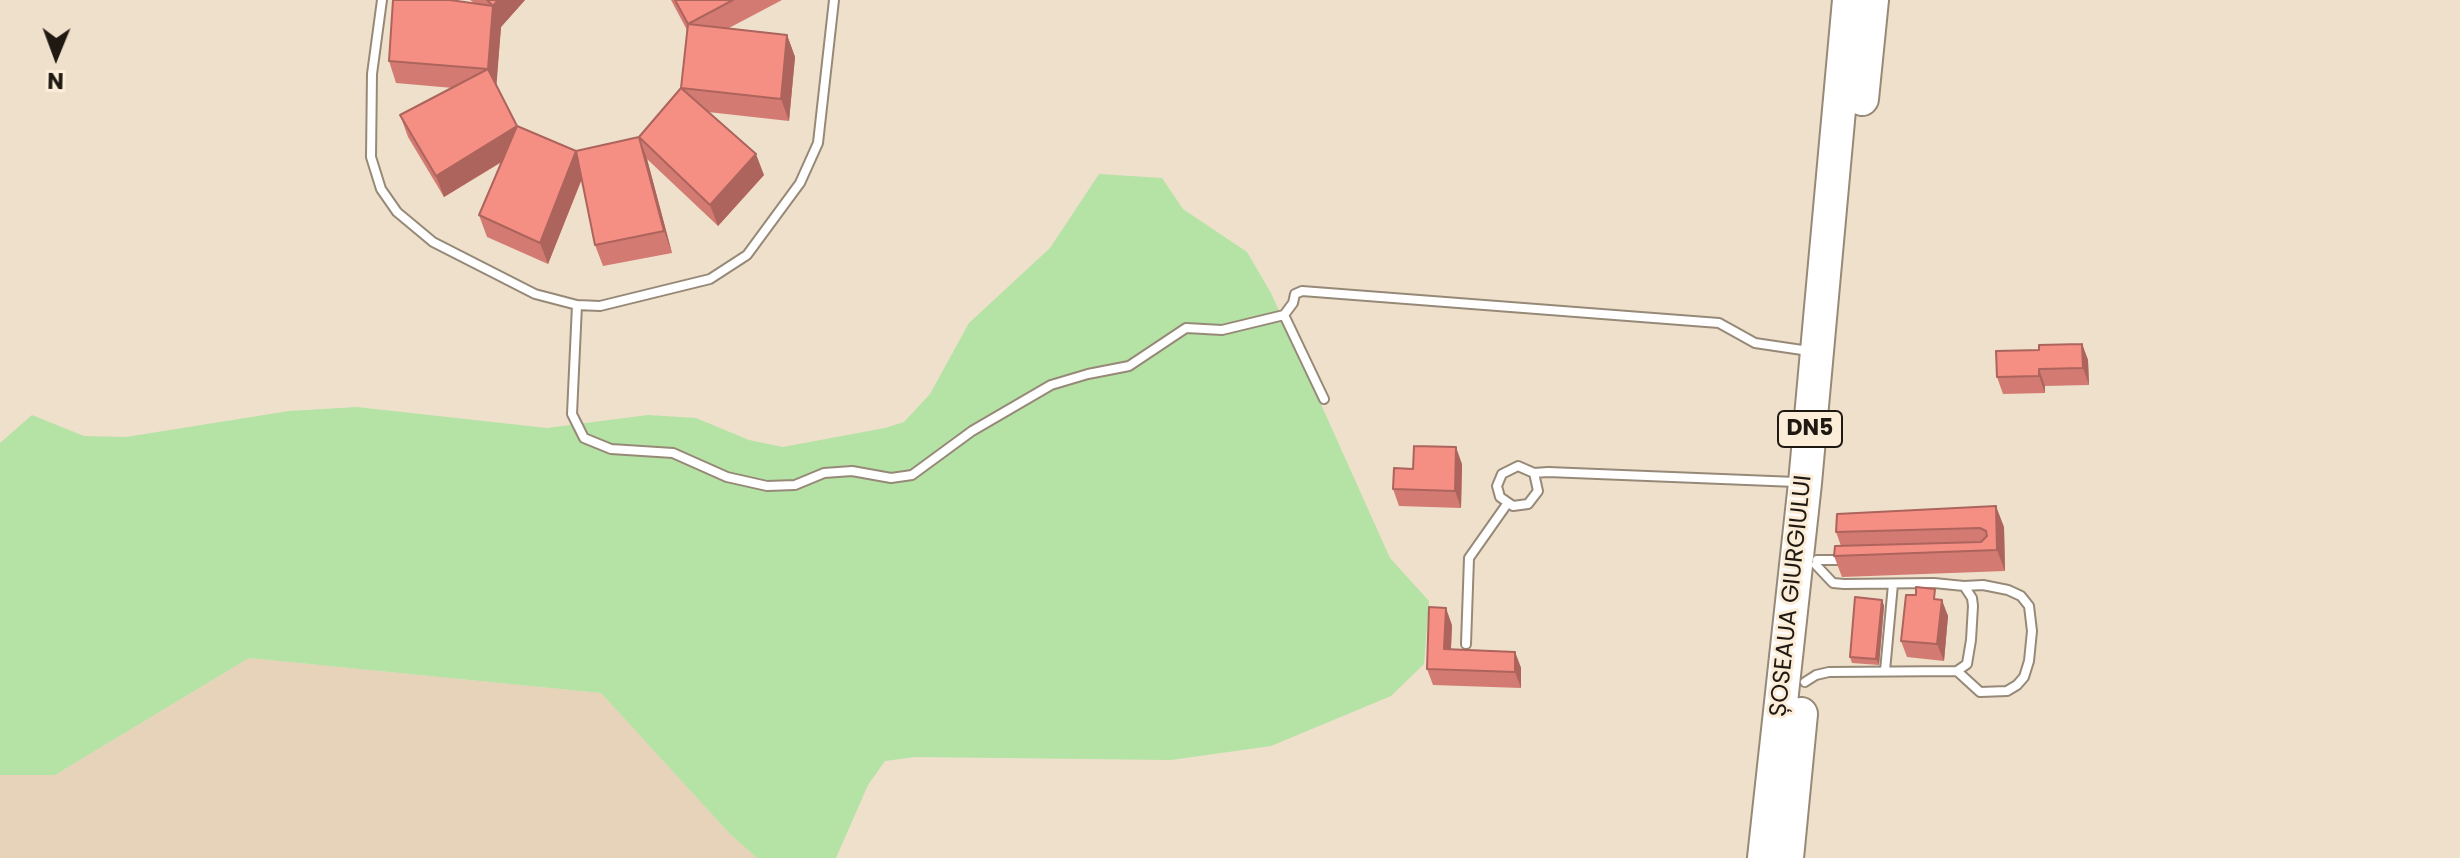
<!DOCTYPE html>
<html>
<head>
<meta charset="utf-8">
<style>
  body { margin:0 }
  #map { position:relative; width:2460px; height:858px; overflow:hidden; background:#efe0cc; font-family:Poppins,sans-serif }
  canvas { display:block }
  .north { position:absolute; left:16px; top:16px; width:80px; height:80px; -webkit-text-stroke:6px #fcedd9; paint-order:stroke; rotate:181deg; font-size:22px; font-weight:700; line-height:32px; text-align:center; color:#1f1912 }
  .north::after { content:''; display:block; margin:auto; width:28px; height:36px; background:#1f1912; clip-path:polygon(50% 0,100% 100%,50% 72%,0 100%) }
</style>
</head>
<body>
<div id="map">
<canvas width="2460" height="858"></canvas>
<div class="north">N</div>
</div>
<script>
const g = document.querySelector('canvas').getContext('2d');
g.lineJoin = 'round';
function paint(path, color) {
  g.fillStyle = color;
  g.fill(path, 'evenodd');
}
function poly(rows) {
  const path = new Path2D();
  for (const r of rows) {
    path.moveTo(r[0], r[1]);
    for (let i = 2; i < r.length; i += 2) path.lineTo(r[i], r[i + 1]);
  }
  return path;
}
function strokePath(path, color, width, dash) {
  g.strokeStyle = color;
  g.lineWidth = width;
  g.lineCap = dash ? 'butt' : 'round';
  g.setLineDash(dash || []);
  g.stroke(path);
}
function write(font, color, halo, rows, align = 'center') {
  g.font = font + ' Poppins,sans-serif';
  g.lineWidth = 6;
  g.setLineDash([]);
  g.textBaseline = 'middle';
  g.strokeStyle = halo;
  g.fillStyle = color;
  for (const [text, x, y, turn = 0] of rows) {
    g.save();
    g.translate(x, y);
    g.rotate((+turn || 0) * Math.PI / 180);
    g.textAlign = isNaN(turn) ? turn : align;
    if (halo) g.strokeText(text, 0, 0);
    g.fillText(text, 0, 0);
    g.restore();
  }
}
paint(poly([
  [249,658,601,693,730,834,757,858,0,858,0,775,55,775]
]), '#e7d3b9');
paint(poly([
  [1099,174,1162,178,1183,209,1247,252,1271,293,1390,558,1429,601,1424,664,1391,696,1271,746,1171,760,915,757,885,761,868,785,836,858,757,858,730,834,601,693,249,658,55,775,0,775,0,443,32,415,84,436,126,437,289,411,357,407,547,428,648,415,696,418,749,440,783,447,885,428,904,422,930,394,969,323,1050,248]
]), '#b5e2a5');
const lane = poly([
  [382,0,372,74,371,157,381,189,397,212,433,242,535,294,577,305,600,306,710,279,747,255,800,183,818,143,834,0],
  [577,305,572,414,584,438,611,449,673,453,727,477,767,486,795,485,824,473,852,471,891,478,912,475,972,431,1051,385,1088,374,1129,366,1186,328,1222,330,1284,315,1293,303,1295,294,1302,291,1719,323,1755,343,1809,351],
  [1284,315,1324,399],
  [1534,473,1538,491,1528,504,1513,506,1500,497,1497,486,1502,474,1518,466,1534,473,1548,472,1796,482],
  [1817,560,1844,560],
  [1466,644,1469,558,1507,504],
  [1885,671,1893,584],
  [1957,671,1980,692,2007,691,2017,685,2024,677,2029,661,2032,631,2029,606,2021,596,2008,590,1983,585,1964,586],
  [1805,682,1816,675,1829,672,1957,671,1967,664,1971,640,1973,606,1972,598,1964,586,1934,583,1844,584,1833,583,1816,565]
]);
const highway = poly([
  [1862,99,1872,0],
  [1764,858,1805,483,1849,0],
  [1787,858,1801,714]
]);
strokePath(lane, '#978977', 12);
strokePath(highway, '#978977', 36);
strokePath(lane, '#fff', 8);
strokePath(highway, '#fff', 32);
paint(poly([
  [470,0,525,0,501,27,496,85,517,126,576,151,639,137,681,88,687,30,671,0,782,0,729,28,787,35,795,57,789,121,708,112,764,175,718,226,647,159,672,253,603,266,595,245,582,179,548,264,487,237,479,215,502,162,444,197,408,137,400,115,453,88,396,83,389,61,474,3],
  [2082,344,2088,360,2089,385,2045,386,2045,393,2003,394,1997,377,2039,350],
  [1462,464,1461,508,1399,506,1393,489,1413,469],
  [2004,527,2005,571,1842,577,1834,556,1841,546,1836,532],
  [1939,599,1948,616,1944,661,1907,657,1901,641],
  [1882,600,1884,606,1879,665,1852,663,1850,657],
  [1452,625,1451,650,1515,652,1521,668,1521,688,1433,685,1427,669]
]), '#d37b72');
paint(poly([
  [498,0,525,0,501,27,496,91,488,69,493,6],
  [787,35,795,57,789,121,781,99],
  [517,126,525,147,444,197,436,176],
  [639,137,647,159,672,253,664,231],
  [576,151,584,173,548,264,540,243],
  [756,154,764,175,718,226,710,205],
  [2082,344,2088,360,2089,385,2083,368],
  [2039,369,2045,386,2045,393,2039,376],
  [1456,447,1462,464,1461,508,1455,491],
  [1996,506,2004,527,2005,571,1997,550],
  [1882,600,1884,606,1879,665,1876,659],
  [1942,600,1948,616,1944,661,1937,644],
  [1446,608,1452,625,1450,666,1444,649],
  [1515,652,1521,668,1521,688,1515,672]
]), '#ac645c');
const building = poly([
  [393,0,450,0,493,6,488,69,389,61,393,0],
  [487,0,498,0,493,6,487,0],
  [675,0,733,0,688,24,675,0],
  [688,24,787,35,781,99,681,88,688,24],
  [488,69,517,126,436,176,400,115,488,69],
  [681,88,756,154,710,205,639,137,681,88],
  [517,126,576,151,540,243,479,215,517,126],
  [639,137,664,231,595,245,576,151,639,137],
  [2082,344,2083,368,2039,369,2039,376,1997,377,1996,351,2039,350,2039,345,2082,344],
  [1414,446,1456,447,1455,491,1393,489,1394,468,1413,469,1414,446],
  [1996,506,1997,550,1834,556,1835,546,1981,542,1987,536,1986,531,1980,528,1836,532,1837,514,1996,506],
  [1916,587,1935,589,1934,599,1942,600,1937,644,1901,641,1906,595,1916,595,1916,587],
  [1855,597,1882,600,1876,659,1850,657,1855,597],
  [1429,607,1446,608,1444,649,1515,652,1515,672,1427,669,1429,607]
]);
paint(building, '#f58f84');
strokePath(building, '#ac645c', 2);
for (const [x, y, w] of [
  [1810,429,64]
]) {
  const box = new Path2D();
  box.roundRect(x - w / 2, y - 18, w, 36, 6);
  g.fillStyle = '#fcedd9';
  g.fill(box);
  strokePath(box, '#1f1912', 2);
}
write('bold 22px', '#1f1912', null, [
  ["DN5",1810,429]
]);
write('24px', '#1f1912', '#fcedd9', [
  ["ȘOSEAUA GIURGIULUI",1792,596,-84]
]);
</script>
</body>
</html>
